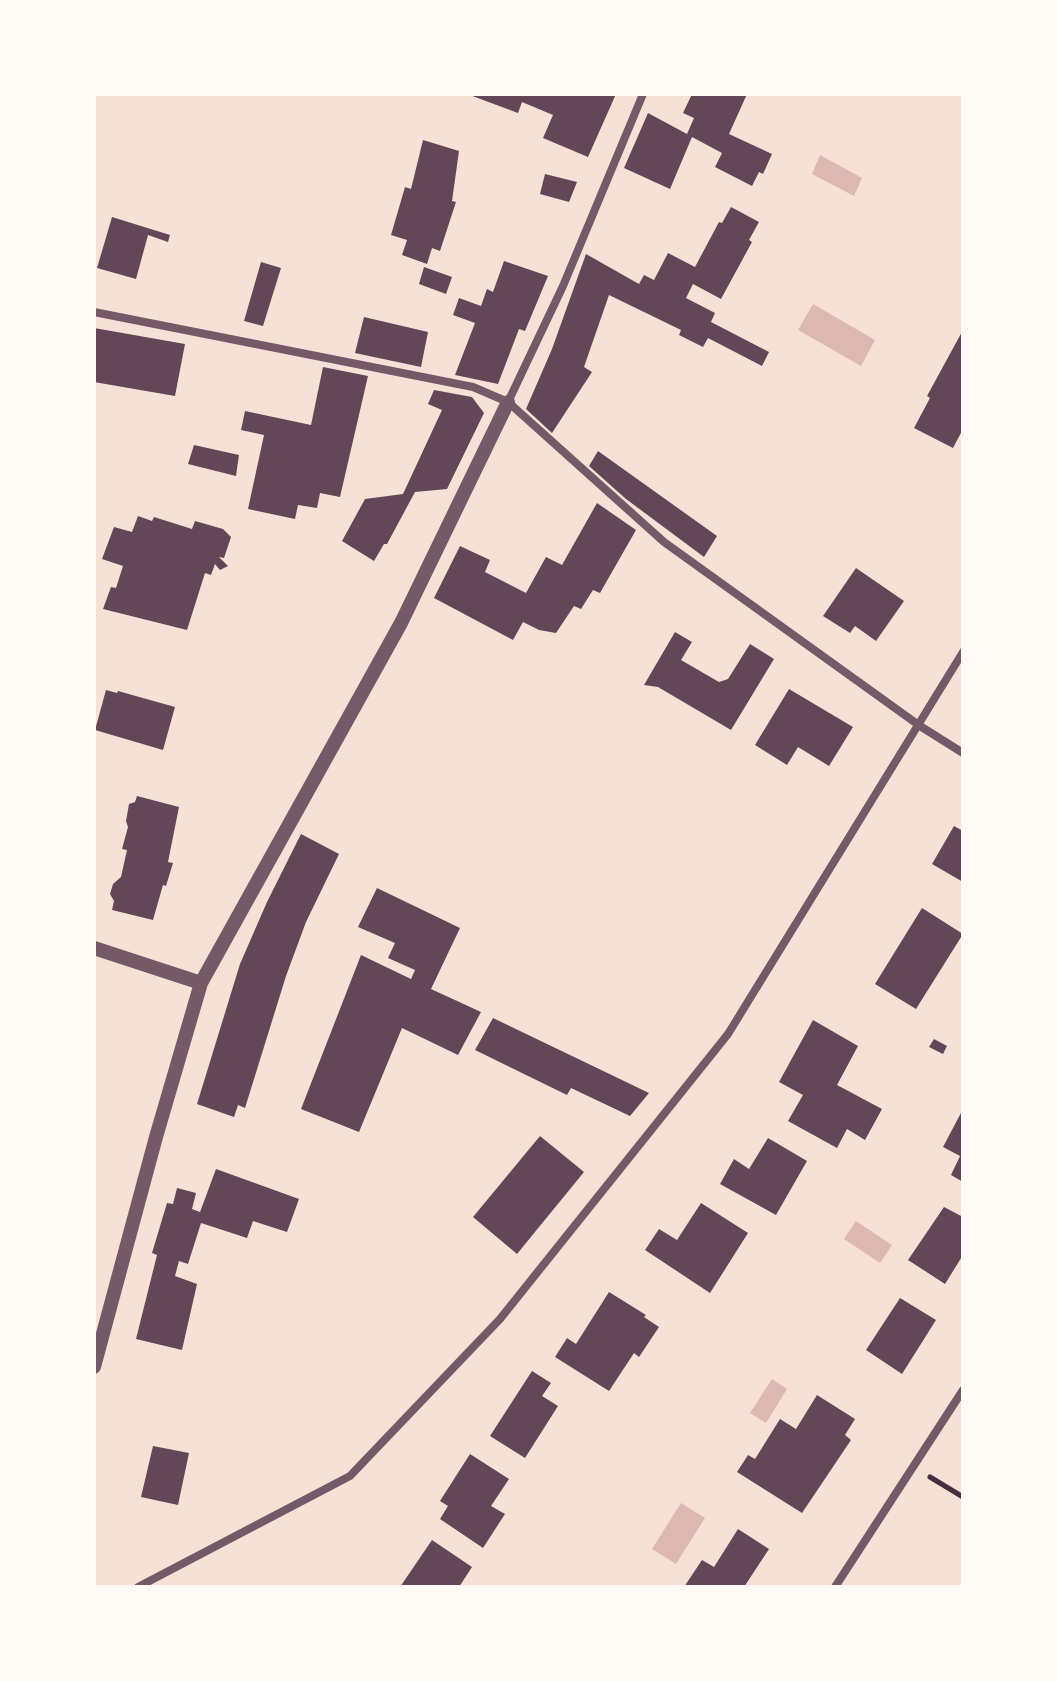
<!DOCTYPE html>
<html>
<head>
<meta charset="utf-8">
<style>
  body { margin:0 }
  #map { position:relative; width:1057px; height:1681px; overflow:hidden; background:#f7e1d7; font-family:Jost,sans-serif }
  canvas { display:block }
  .frame { position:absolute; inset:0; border:96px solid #fffaf5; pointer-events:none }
</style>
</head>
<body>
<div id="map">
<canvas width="1057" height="1681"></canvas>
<div class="frame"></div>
</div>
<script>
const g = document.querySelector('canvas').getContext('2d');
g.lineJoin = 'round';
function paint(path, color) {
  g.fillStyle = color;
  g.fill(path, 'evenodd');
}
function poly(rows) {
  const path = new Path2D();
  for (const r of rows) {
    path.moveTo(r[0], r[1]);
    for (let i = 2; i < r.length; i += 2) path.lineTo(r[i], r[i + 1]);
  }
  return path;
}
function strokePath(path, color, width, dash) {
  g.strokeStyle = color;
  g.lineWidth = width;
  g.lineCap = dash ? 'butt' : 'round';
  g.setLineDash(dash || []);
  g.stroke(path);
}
paint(poly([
  [820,155,862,178,854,196,812,174],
  [813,304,875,340,861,366,798,330],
  [856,1221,892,1245,880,1263,844,1239],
  [772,1379,787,1389,766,1423,750,1413],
  [681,1503,705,1518,676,1564,652,1549]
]), '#dcb8b0');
paint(poly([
  [467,94,616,94,588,157,543,138,553,115,522,102,518,113],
  [692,94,747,94,729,134,772,154,763,174,759,172,752,186,715,167,722,153,692,137,670,189,624,168,648,113,687,134,694,118,683,113],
  [423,140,459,151,452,201,456,202,440,251,432,248,427,264,402,255,407,240,391,235,405,187,411,189],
  [545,174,577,182,569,202,540,194],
  [731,207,759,222,749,240,752,242,721,299,693,284,686,298,715,313,711,322,769,352,762,366,708,338,703,347,679,335,681,330,609,295,584,367,592,372,552,433,526,409,552,349,586,254,639,284,644,275,654,280,668,253,695,267,719,222,722,223],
  [112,217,170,235,168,242,148,235,136,279,97,268],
  [504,261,548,276,525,331,519,329,498,384,455,375,475,323,453,315,459,298,481,306,487,289,493,292],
  [261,262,281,268,263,326,244,321],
  [424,267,452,277,446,294,419,284],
  [364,317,428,332,421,367,355,353],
  [94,328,185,344,175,396,94,382],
  [963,330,963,429,953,448,914,428,930,398,927,396],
  [323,367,368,376,340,497,320,493,317,508,298,505,295,519,248,509,264,435,241,430,245,411,311,425],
  [434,390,472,397,484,413,447,489,415,492,387,544,384,544,374,561,342,541,365,499,403,494,442,410,428,404],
  [194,445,239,455,236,476,188,464],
  [598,451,717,536,704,557,626,499,589,466],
  [597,503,636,530,600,593,593,590,581,609,574,606,556,633,539,630,523,622,513,640,434,598,460,546,490,560,485,572,526,593,546,557,562,565],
  [138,516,152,521,154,517,192,529,195,521,223,529,231,537,224,558,219,557,228,566,220,570,215,564,211,575,205,573,187,630,103,609,111,587,116,588,123,566,102,559,114,527,132,532],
  [856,568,904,601,876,641,855,626,850,633,823,616],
  [675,632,692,642,681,660,719,682,728,679,750,644,774,659,731,730,658,687,644,685],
  [789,689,853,727,829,766,798,747,787,765,755,745],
  [106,690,117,693,118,691,175,707,163,750,95,730],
  [137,796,179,807,168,862,173,863,166,886,163,885,153,920,112,910,114,901,110,894,113,884,121,877,127,850,122,849,128,827,126,821,129,804,135,802],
  [954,826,963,831,963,882,932,864],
  [301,834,339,854,306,922,286,976,245,1108,238,1105,234,1117,197,1104,240,964,267,902],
  [377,888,460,928,431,989,481,1012,458,1055,402,1028,359,1132,301,1109,361,955,411,979,415,970,388,958,395,943,358,927],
  [922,908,963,934,916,1009,875,984],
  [493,1018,649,1093,630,1116,571,1088,567,1095,475,1050],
  [813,1020,858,1046,837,1085,882,1109,865,1140,847,1129,837,1148,788,1121,803,1095,779,1082],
  [934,1039,947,1046,943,1054,929,1047],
  [963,1109,963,1182,951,1175,960,1156,943,1147],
  [540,1136,584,1172,517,1254,473,1217],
  [768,1138,807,1161,776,1215,720,1184,734,1159,749,1169],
  [216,1169,299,1199,287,1232,253,1221,247,1238,201,1223,188,1264,179,1261,175,1276,197,1284,182,1350,136,1339,157,1255,152,1253,167,1203,173,1204,177,1188,196,1193,192,1209,200,1212],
  [701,1203,748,1233,710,1293,645,1250,659,1229,677,1240],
  [944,1207,963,1217,963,1255,945,1284,908,1260],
  [609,1292,646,1315,644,1317,659,1327,639,1357,634,1353,609,1391,555,1357,567,1338,576,1344],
  [900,1298,936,1320,902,1374,866,1350],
  [532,1371,551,1383,542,1396,558,1406,525,1458,490,1436],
  [817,1395,855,1419,845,1435,851,1440,802,1513,737,1472,748,1455,755,1459,780,1419,796,1429],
  [153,1446,189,1453,178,1505,141,1497],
  [470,1454,509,1479,491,1506,505,1514,483,1548,440,1519,448,1506,440,1501],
  [738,1529,769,1549,744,1587,684,1587,702,1560,714,1567],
  [432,1540,472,1567,459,1587,400,1587]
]), '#644757');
strokePath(poly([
  [930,1477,963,1497]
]), '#4a2c40', 5);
strokePath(poly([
  [94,312,473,387,508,402,664,542,920,726,963,753],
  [508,402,563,286,643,94],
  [138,1587,350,1476,500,1319,728,1034,963,652],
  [835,1587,963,1390]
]), '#755966', 8);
strokePath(poly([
  [94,948,201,983],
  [94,1367,156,1137,201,983,401,623,508,402]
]), '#755966', 14);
</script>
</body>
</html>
